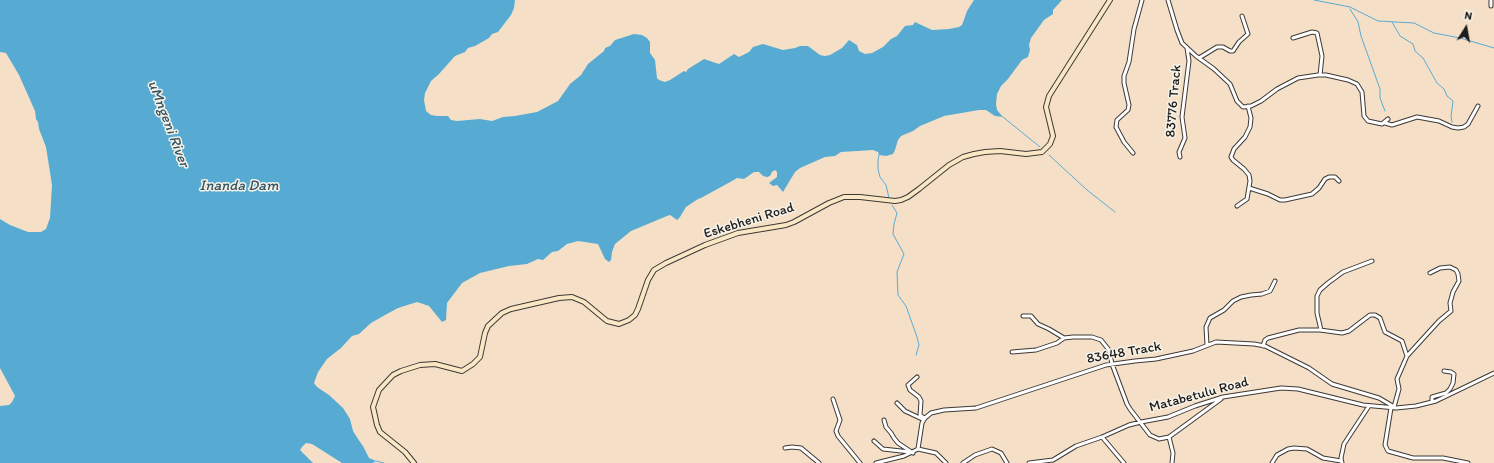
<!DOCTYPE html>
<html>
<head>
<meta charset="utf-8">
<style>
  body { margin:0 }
  #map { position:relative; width:1494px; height:463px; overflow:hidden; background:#f5e0c7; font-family:Itim,sans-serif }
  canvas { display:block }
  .north { position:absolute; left:1446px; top:8px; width:40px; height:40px; -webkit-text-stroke:3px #f7f3e8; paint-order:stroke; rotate:11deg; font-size:11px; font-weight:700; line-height:16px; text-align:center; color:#1c1c1c }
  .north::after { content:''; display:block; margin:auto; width:14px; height:18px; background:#1c1c1c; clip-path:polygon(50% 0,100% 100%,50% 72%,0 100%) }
</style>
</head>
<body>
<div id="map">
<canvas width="1494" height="463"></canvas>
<div class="north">N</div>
</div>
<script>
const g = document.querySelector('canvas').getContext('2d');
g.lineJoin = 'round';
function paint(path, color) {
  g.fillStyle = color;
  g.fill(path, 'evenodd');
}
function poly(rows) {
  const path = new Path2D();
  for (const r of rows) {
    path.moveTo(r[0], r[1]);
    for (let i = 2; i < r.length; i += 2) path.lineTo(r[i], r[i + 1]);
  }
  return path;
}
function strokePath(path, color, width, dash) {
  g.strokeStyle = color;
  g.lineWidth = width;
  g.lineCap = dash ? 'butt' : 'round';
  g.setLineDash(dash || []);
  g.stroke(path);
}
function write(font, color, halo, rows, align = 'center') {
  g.font = font + ' Itim,sans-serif';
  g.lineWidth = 3;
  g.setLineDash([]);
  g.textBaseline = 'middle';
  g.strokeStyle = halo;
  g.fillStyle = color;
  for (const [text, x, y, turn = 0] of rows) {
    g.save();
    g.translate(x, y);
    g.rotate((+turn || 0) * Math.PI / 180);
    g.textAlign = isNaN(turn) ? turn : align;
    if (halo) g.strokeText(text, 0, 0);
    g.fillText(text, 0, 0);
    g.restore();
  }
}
paint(poly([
  [0,0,515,0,514,8,511,15,498,32,492,34,489,38,475,46,468,48,465,52,455,56,439,74,431,81,425,93,424,100,426,111,431,115,437,116,448,116,451,120,457,121,480,119,492,121,503,117,515,116,537,112,558,101,570,84,581,75,588,64,604,51,605,48,610,46,615,40,634,34,642,35,647,38,650,42,650,53,655,60,657,78,659,80,665,82,670,80,684,71,686,72,688,69,704,59,719,64,734,54,739,57,749,52,753,47,763,44,783,50,795,48,800,46,808,46,820,55,825,56,830,55,842,48,849,40,857,45,859,51,865,54,872,53,883,47,891,39,897,36,905,26,913,25,915,22,932,30,949,29,959,27,962,25,967,11,974,0,1062,0,1053,10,1053,14,1044,20,1031,38,1029,45,1030,50,1028,57,1022,60,1008,79,1001,86,997,94,996,104,997,110,1003,117,995,116,986,110,979,110,944,116,920,126,913,131,901,136,898,140,895,150,893,154,886,156,879,155,878,152,873,150,841,152,835,156,825,157,800,168,795,172,783,192,777,185,773,186,769,183,777,177,777,172,775,170,772,172,770,176,767,177,763,176,759,172,754,172,744,179,737,178,732,181,701,198,698,199,686,207,680,217,677,220,670,215,667,216,631,231,615,244,612,252,611,260,609,262,605,259,598,244,578,241,567,244,558,251,552,252,543,260,538,259,527,264,509,266,480,273,462,283,447,303,446,320,442,322,429,306,417,302,398,308,385,315,371,323,359,334,352,336,341,348,327,359,318,372,314,383,317,387,329,395,343,408,350,419,353,431,360,442,363,446,369,458,376,461,373,463,342,463,312,444,306,443,302,447,300,450,313,463,0,463,0,406,9,405,12,402,15,396,0,368,0,219,10,225,28,232,41,232,46,229,50,218,52,185,46,147,39,129,38,122,36,119,35,111,19,75,6,53,0,52]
]), '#57abd3');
strokePath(poly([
  [1314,0,1350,7,1378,21,1414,23,1434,33,1460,38,1494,48],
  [1350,9,1358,22,1361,36,1380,89,1380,98,1385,111],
  [1392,22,1400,36,1413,44,1415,51,1423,58,1437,83,1444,89,1447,96,1453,101,1451,117,1452,122],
  [1003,117,1040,147],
  [879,155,878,160,878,169,880,177,886,185,889,198],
  [1049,155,1087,190,1115,212],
  [892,205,897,213,894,224,893,234,904,254,897,272,898,295,906,306,917,337,919,345,916,355],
  [376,461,384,463]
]), '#57abd3', 1);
const street = poly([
  [1168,0,1177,30,1182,43,1196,56,1214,69,1230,84,1237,101,1243,107,1251,106,1261,101,1277,89,1298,78,1318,75,1326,75,1348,80,1357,84,1362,92,1364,116,1368,121,1382,124,1388,119],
  [1491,0,1491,6],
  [1293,38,1312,32,1317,33,1322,56,1320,75],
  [1199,58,1217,47,1223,47,1230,51,1233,51,1239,42,1248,34,1242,16],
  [1385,123,1392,125,1417,117,1439,121,1452,127,1458,128,1464,127,1468,124,1478,106],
  [1133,153,1124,142,1116,127,1117,120,1128,110,1129,105,1124,83,1124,76,1129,62,1134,29,1142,0],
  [1180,157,1179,152,1185,138,1182,117,1189,61,1187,48],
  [1249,188,1268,194,1280,200,1285,200,1312,194,1319,188,1325,179,1329,177,1335,177,1339,181],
  [1237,206,1247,199,1250,181,1249,175,1244,169,1233,160,1231,157,1234,149,1245,137,1250,127,1251,118,1248,106],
  [1023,316,1031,316,1038,324,1049,329,1064,338],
  [1321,330,1317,313,1317,296,1320,290,1328,283,1343,272,1372,261],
  [1207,345,1206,327,1210,318,1224,310,1233,301,1241,297,1251,295,1262,294,1270,291,1275,281],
  [1263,346,1265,340,1268,338,1299,330,1320,330,1342,333,1349,331,1370,315,1375,315,1380,318,1385,332,1402,341,1407,356],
  [1012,352,1036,350,1057,343,1064,338,1073,337,1092,337,1101,340,1109,350,1112,364,1127,404,1130,409,1150,435,1159,439,1169,437,1173,453,1172,463],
  [917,377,908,385,910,390,919,397,921,401,920,415,924,418],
  [833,399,840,420,836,431,838,436,860,463],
  [1432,402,1432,397,1446,393,1450,389,1453,383,1454,374,1451,372,1444,371],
  [897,403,905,411,922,419],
  [1394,407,1399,389,1397,379,1407,356,1439,321,1451,311,1450,303,1453,292,1459,281,1458,274,1456,270,1450,267,1440,268,1430,273],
  [1391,408,1385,445,1388,451,1413,458,1443,458,1468,463],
  [884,420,886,427,891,433,894,438,898,443,913,453],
  [1102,437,1124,463],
  [1169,437,1221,399],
  [874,441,883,449,910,452],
  [785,448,792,447,801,448,819,463],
  [918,449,936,453,946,463],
  [876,463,904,456,918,449,922,423,925,418,931,413,944,410,976,408,1106,365,1135,361,1156,359,1193,351,1216,342,1254,344,1265,346,1309,368,1332,384,1379,398,1396,408],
  [963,463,975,455,992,449,1001,453,1007,463],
  [1029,463,1053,460,1076,446,1102,437,1129,425,1141,422,1168,417,1195,406,1223,397,1281,388,1298,389,1363,405,1396,408,1416,406,1436,401,1494,373],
  [1272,463,1277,455,1288,449,1294,448,1307,449,1323,458,1341,461],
  [1342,463,1341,458,1344,444,1369,406]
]);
const secondary = poly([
  [414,463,405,452,380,432,377,425,373,407,379,390,393,375,401,371,420,365,435,364,462,371,473,364,480,357,485,333,488,326,502,313,511,309,559,298,572,297,584,302,607,321,619,324,629,320,635,315,638,309,648,280,654,270,666,263,705,245,738,233,786,225,794,222,829,203,844,197,860,197,895,201,901,200,908,197,919,189,949,165,963,157,974,154,985,152,1000,151,1026,154,1042,152,1050,144,1053,136,1046,107,1049,96,1110,0]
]);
strokePath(street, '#3d3936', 5);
strokePath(secondary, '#3d3936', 6);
strokePath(street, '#fff', 3);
strokePath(secondary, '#fae7c3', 4);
write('14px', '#1c1c1c', '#f7f3e8', [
  ["83776 Track",1174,101,-85],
  ["Eskebheni Road",749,221,-17],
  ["83648 Track",1124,353,-10],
  ["Matabetulu Road",1199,395,-15]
]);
write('italic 15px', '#345565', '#f7f3e8', [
  ["uMngeni River",168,124,69],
  ["Inanda Dam",239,186]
]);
</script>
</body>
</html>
